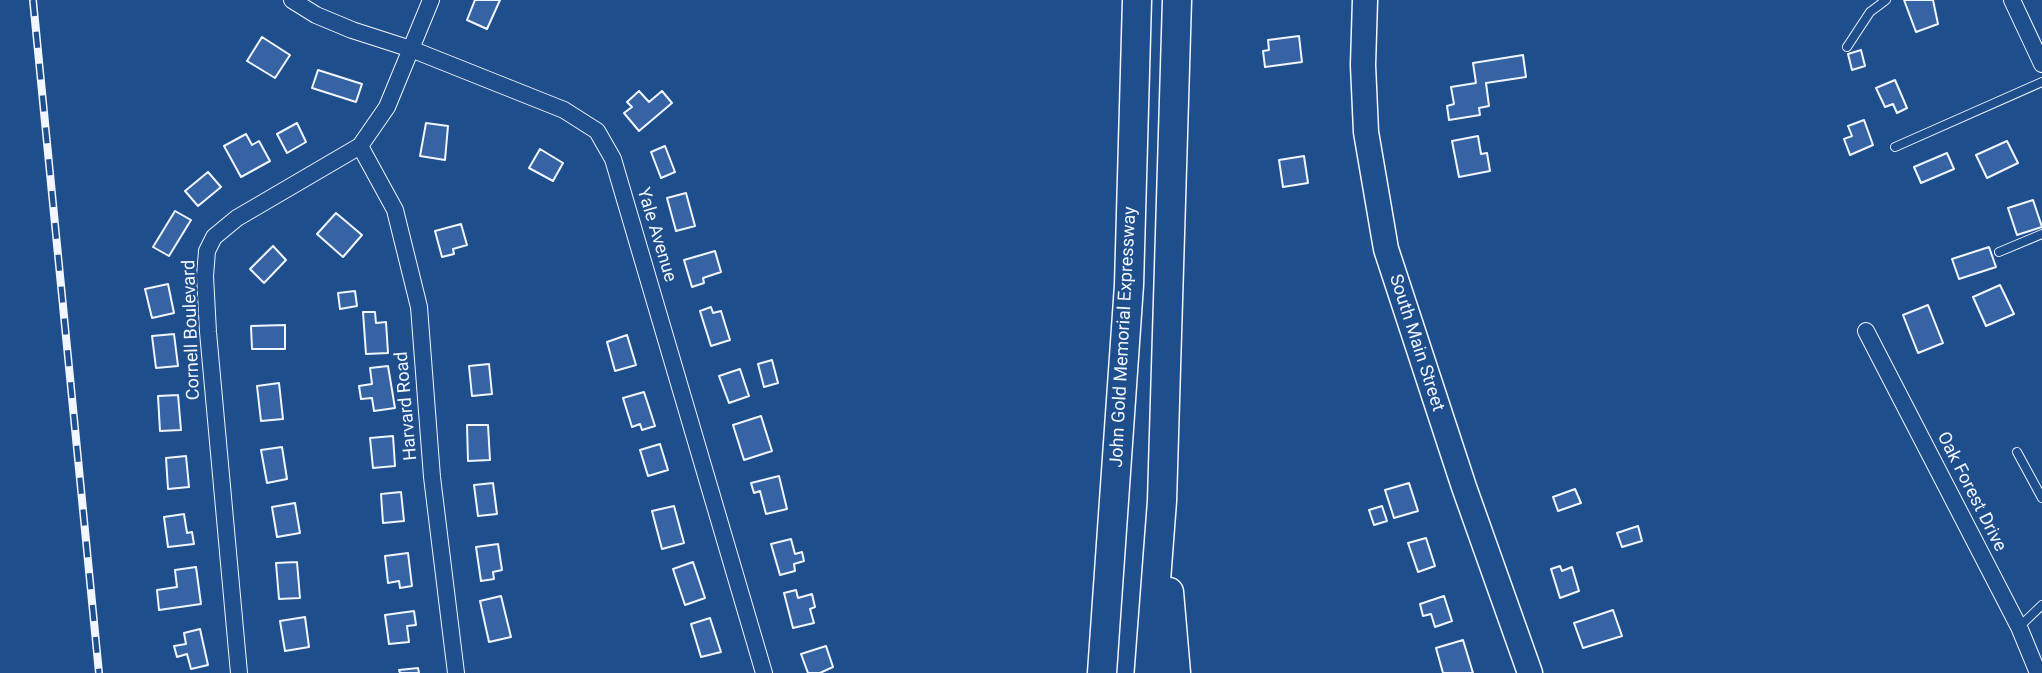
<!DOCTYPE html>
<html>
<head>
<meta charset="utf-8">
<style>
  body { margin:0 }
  canvas { display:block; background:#1f4e8c }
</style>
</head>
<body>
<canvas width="2042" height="673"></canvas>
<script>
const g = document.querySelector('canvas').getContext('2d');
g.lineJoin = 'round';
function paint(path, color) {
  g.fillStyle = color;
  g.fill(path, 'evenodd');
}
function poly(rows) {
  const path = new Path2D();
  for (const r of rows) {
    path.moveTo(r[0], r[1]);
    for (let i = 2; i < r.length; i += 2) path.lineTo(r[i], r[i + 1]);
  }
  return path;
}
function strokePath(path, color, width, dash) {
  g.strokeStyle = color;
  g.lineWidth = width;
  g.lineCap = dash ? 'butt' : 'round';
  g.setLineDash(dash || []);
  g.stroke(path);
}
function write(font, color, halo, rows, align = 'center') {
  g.font = font + ' Roboto,sans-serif';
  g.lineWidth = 5;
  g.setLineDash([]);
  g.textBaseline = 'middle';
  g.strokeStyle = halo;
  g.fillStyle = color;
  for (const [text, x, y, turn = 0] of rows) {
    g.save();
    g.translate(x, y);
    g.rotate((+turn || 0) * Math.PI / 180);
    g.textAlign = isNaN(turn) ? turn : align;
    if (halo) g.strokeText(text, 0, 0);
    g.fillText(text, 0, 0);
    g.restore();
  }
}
const building = poly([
  [475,0,500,0,487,29,467,20,475,0],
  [1904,0,1933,0,1938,24,1916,32,1904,0],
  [1299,36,1302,62,1265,67,1263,51,1269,50,1268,40,1299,36],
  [262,37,290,55,275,78,247,61,262,37],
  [1861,50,1865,66,1852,70,1848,54,1861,50],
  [1523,55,1526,77,1486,83,1489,106,1479,108,1480,115,1449,120,1447,106,1454,104,1451,87,1476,83,1473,63,1523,55],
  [318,70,362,84,356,102,312,88,318,70],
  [1895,80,1907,108,1897,113,1893,104,1885,107,1876,88,1895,80],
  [639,91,649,102,662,91,672,103,639,131,624,113,632,107,627,102,639,91],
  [1864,120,1873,145,1850,155,1844,139,1852,136,1848,126,1864,120],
  [297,123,306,142,287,153,277,134,297,123],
  [426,123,448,126,445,160,420,156,426,123],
  [246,134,252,145,259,141,270,161,241,177,224,146,246,134],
  [1478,136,1481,154,1487,153,1490,171,1459,177,1452,141,1478,136],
  [2007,141,2018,163,1987,178,1976,155,2007,141],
  [665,146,675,172,661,178,651,152,665,146],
  [540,149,563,163,553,181,529,168,540,149],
  [1947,153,1954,169,1921,183,1914,167,1947,153],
  [1304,156,1308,183,1283,187,1279,160,1304,156],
  [208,172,221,187,198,206,185,191,208,172],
  [686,193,695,226,676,231,667,198,686,193],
  [2033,200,2042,227,2017,235,2008,208,2033,200],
  [175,211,191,220,169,256,153,247,175,211],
  [336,213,362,235,343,257,317,234,336,213],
  [461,224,467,245,453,249,454,254,442,257,435,231,461,224],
  [273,246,286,260,264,283,250,269,273,246],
  [1989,247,1996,267,1959,279,1952,259,1989,247],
  [715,251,721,272,703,278,704,283,692,287,684,260,715,251],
  [168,284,174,313,152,318,145,289,168,284],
  [2000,285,2014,314,1986,326,1973,297,2000,285],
  [355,291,357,306,340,309,338,293,355,291],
  [1928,305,1943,343,1918,353,1903,315,1928,305],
  [711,307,713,313,721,311,730,340,711,346,700,311,711,307],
  [363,312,375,312,376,323,386,322,388,353,366,354,363,312],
  [285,325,285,349,252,349,251,326,285,325],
  [174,334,178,366,156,368,152,336,174,334],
  [627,335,636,365,615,371,607,342,627,335],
  [772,360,778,383,764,387,758,364,772,360],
  [489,364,492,394,472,396,469,366,489,364],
  [388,366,395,408,374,411,372,398,361,399,359,386,372,384,370,368,388,366],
  [740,369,749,396,729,403,719,376,740,369],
  [279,383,283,419,261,421,257,386,279,383],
  [644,392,655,426,642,430,640,424,632,427,623,398,644,392],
  [178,395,181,430,160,431,158,396,178,395],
  [761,416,772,451,744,460,733,425,761,416],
  [467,425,488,425,490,460,468,461,467,425],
  [393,436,395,466,373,468,370,438,393,436],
  [660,444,668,470,648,476,640,450,660,444],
  [282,447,287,479,267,483,261,450,282,447],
  [186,456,189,487,168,489,166,458,186,456],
  [779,476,787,509,766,514,760,491,754,493,751,483,779,476],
  [493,483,497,514,478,516,474,485,493,483],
  [1409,483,1418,511,1394,518,1385,490,1409,483],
  [1575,489,1581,503,1558,511,1553,497,1575,489],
  [401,492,404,521,383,523,381,494,401,492],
  [295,503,300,533,277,537,272,507,295,503],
  [674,506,684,543,662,549,652,511,674,506],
  [1382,506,1387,521,1374,525,1369,510,1382,506],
  [184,514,187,533,192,532,194,544,168,547,164,517,184,514],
  [1638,526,1642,541,1622,547,1617,533,1638,526],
  [1426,538,1435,566,1418,572,1408,543,1426,538],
  [791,539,795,554,802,552,804,561,794,564,795,571,780,575,771,544,791,539],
  [498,544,502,570,493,572,494,579,481,581,476,547,498,544],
  [408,553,412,586,400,588,399,581,388,583,385,556,408,553],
  [297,562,300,598,279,599,276,563,297,562],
  [693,562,705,598,685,605,673,569,693,562],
  [1560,566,1562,571,1572,567,1579,591,1560,598,1551,569,1560,566],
  [196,567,201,604,159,610,157,590,177,587,175,570,196,567],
  [796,590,798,598,812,594,815,607,810,609,814,623,793,628,784,593,796,590],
  [501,596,511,637,489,642,480,601,501,596],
  [1444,596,1452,621,1435,627,1431,614,1423,616,1420,604,1444,596],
  [1613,610,1622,636,1583,648,1574,623,1613,610],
  [414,611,416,625,407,626,409,642,389,644,385,615,414,611],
  [305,617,309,647,285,651,280,621,305,617],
  [710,618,721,652,701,657,691,624,710,618],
  [200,629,208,665,191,669,187,654,177,657,174,646,186,644,184,633,200,629],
  [1463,640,1473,673,1443,673,1436,648,1463,640],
  [826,646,833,667,820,673,808,673,801,654,826,646],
  [418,668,419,673,400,673,399,670,418,668]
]);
paint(building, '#3563a3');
strokePath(building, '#f2f6ff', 2);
const service = poly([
  [1847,47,1870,12,1886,0],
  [1895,147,2042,82],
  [1999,252,2042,234],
  [2017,452,2042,498],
  [2019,627,2042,605]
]);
const minor = poly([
  [292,0,316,15,352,30,411,49,564,110,597,131,613,159,764,673],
  [2012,0,2042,64],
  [360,146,395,210,419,307,432,477,456,673],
  [1866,331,2019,627,2038,673],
  [239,673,208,332,205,276,207,251,214,237,237,218,360,146,387,107,431,0]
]);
const primary = poly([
  [1365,0,1363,65,1366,132,1386,249,1464,487,1530,673]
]);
const motorway = poly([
  [1169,592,1176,673],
  [1102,673,1129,285,1137,0],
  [1149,673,1162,501,1177,0]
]);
strokePath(service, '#f2f6ff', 10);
strokePath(minor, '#f2f6ff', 18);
strokePath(primary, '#f2f6ff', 27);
strokePath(motorway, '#f2f6ff', 31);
strokePath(service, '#1f4e8c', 8);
strokePath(minor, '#1f4e8c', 16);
strokePath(primary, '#1f4e8c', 24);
strokePath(motorway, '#1f4e8c', 28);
const rail = poly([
  [33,0,99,673]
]);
strokePath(rail, '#f2f6ff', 8);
strokePath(rail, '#1f4e8c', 5, [16]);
write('18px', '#f2f6ff', '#1f4e8c', [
  ["Yale Avenue",656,235,73],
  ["Cornell Boulevard",192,330,-92],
  ["John Gold Memorial Expressway",1124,337,-87],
  ["South Main Street",1416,343,72],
  ["Harvard Road",407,406,-95],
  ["Oak Forest Drive",1971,492,63]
]);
</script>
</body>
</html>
